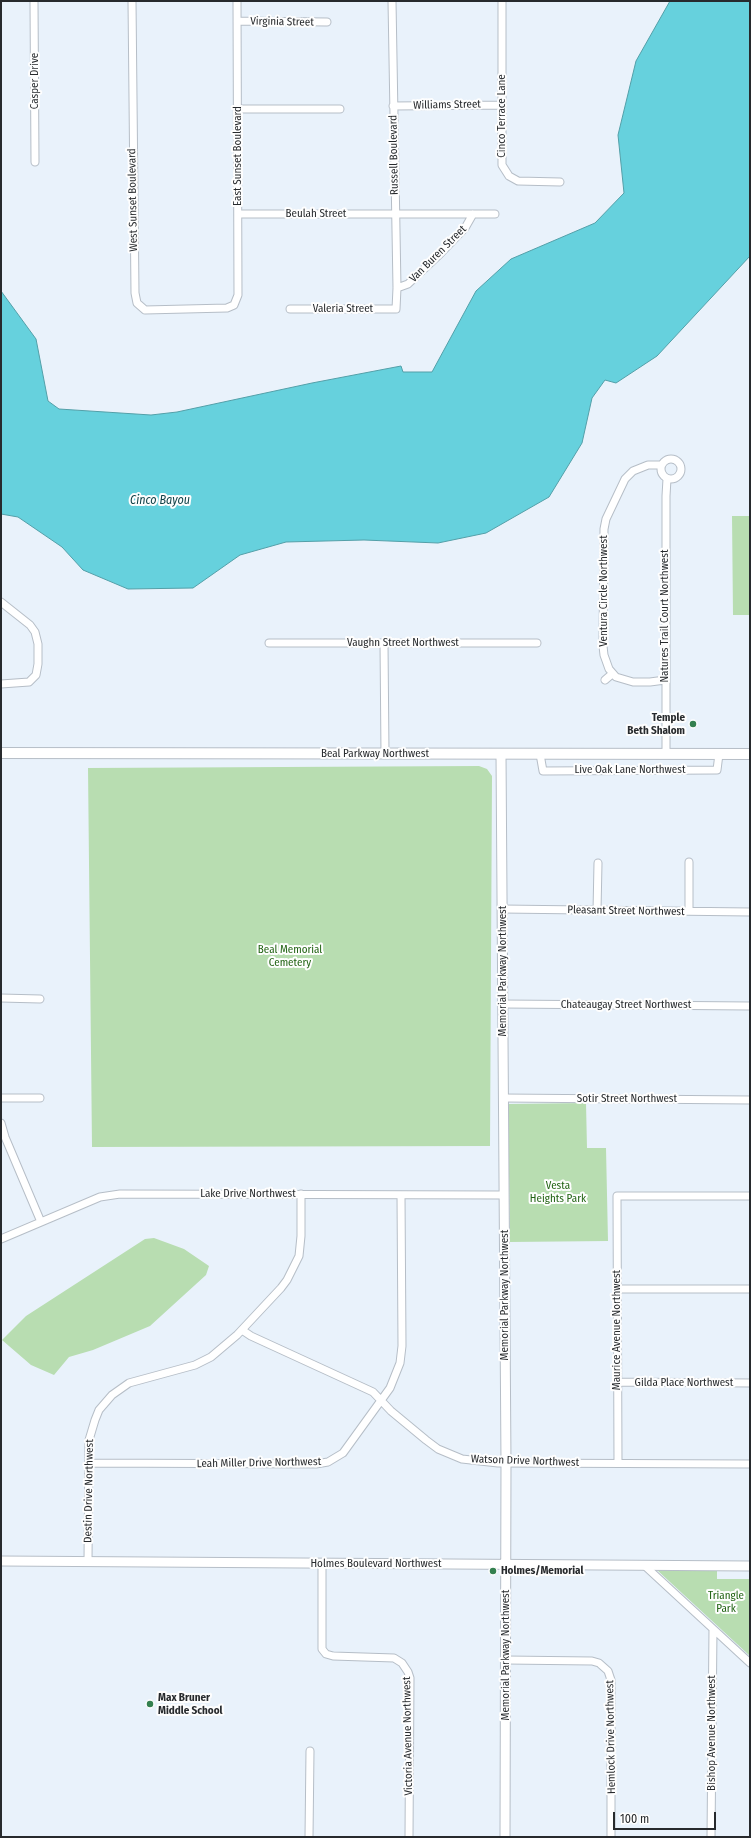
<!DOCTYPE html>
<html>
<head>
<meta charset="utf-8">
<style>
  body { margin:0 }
  #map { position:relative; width:751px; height:1838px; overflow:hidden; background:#e9f2fb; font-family:"Fira Sans Condensed",sans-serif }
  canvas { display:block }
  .frame { position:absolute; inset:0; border:2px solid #272a2d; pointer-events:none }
  .scale { position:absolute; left:613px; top:1812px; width:103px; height:18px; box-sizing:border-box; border:2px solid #272a2d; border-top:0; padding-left:5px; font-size:12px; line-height:14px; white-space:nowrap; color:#272a2d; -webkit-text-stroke:3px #fefefe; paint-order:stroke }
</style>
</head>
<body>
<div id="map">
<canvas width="751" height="1838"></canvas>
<div class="frame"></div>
<div class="scale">100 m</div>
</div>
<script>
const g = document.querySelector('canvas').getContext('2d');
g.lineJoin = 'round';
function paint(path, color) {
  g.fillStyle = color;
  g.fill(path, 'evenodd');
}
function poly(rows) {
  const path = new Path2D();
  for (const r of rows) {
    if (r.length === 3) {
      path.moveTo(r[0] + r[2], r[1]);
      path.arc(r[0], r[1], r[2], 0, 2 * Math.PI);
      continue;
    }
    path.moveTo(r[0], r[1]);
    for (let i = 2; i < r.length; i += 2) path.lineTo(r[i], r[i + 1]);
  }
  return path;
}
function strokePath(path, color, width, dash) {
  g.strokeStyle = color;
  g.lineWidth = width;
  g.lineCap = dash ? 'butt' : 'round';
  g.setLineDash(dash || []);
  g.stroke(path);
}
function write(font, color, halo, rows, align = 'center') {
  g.font = font + ' "Fira Sans Condensed",sans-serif';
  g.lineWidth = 4;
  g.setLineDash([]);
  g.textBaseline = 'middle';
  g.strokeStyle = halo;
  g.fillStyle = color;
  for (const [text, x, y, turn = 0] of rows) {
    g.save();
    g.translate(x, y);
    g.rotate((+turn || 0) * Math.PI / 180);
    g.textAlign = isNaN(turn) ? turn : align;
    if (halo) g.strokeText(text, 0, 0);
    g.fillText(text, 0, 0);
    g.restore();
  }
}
paint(poly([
  [732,516,750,516,750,615,733,615],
  [479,766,487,769,492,776,490,1146,92,1147,88,768],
  [586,1103,587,1148,606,1148,608,1241,510,1242,508,1104],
  [154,1238,184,1249,209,1266,206,1275,150,1326,93,1350,69,1357,54,1375,31,1365,2,1340,26,1316,145,1239],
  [657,1570,717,1571,717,1579,750,1579,750,1656]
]), '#b8ddb1');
const water = poly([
  [670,1,750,1,750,256,657,356,616,383,605,380,592,398,582,443,549,497,486,533,438,543,364,540,286,542,240,555,193,588,128,589,83,570,62,547,18,517,1,514,1,291,36,339,48,401,59,409,151,415,177,412,312,383,401,366,403,372,432,372,476,291,511,259,595,223,624,193,618,135,636,61,670,1]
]);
paint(water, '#66d1dd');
strokePath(water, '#539fa8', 1);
const minor = poly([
  [34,1,35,162],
  [132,1,135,293,137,303,145,310,227,308,234,305,238,295,237,1],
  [502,1,502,165,509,176,518,181,560,182],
  [237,21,327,22],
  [393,106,502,105],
  [238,109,340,109],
  [238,214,495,214],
  [397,288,408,284,440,254,465,228,473,214],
  [290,309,396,309,397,288,392,1],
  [671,469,10],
  [661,465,648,465,633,471,625,479,606,519,604,529,603,646,604,655,609,669,616,677,633,682,650,682,665,680],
  [1,602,30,625,35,632,38,644,38,664,36,675,29,682,1,684],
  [269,643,537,643],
  [384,643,385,754],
  [605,680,612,674],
  [540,754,543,771,717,770,719,754],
  [666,754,666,496,667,479],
  [502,909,750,912],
  [597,911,598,863],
  [689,911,689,862],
  [1,998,40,999],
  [503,1004,750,1006],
  [1,1098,40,1098],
  [503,1098,750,1100],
  [1,1123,5,1137,41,1222],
  [1,1239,100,1197,120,1194,504,1195],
  [617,1289,750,1289],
  [242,1330,251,1336,373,1392,391,1411,426,1440,438,1449,462,1459,498,1463,750,1464],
  [617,1382,750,1383],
  [89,1463,316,1464,328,1462,343,1453,390,1388,400,1363,402,1346,401,1195],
  [618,1463,617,1196,750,1196],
  [88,1561,89,1440,95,1420,99,1410,112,1395,129,1383,195,1365,211,1357,237,1335,281,1288,287,1280,299,1256,301,1236,301,1194],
  [322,1563,322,1649,326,1654,333,1656,394,1658,402,1663,408,1672,410,1678,409,1837],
  [645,1566,750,1663],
  [506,1660,592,1661,599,1663,608,1671,611,1680,611,1837],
  [309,1837,310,1751],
  [711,1837,713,1629]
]);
const tertiary = poly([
  [501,754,506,1462,505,1837],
  [1,1561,750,1566]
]);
const secondary = poly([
  [1,753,750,754]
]);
strokePath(minor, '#b6bec7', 9);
strokePath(tertiary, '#b6bec7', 11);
strokePath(secondary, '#b6bec7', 12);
strokePath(minor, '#fff', 7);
strokePath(tertiary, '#fff', 9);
strokePath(secondary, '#fff', 10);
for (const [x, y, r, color] of [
  [693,724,4,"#34804f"],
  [493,1571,4,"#34804f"],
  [150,1704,4,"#34804f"]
]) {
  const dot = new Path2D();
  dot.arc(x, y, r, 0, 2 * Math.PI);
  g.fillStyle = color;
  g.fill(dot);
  strokePath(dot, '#fefefe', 1.5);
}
write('11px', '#272a2d', '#fefefe', [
  ["Virginia Street",282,22,1],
  ["Casper Drive",35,81,-90],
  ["Williams Street",447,105,-1],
  ["Cinco Terrace Lane",502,116,-90],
  ["Russell Boulevard",394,155,-91],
  ["East Sunset Boulevard",238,156,-90],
  ["West Sunset Boulevard",133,200,-91],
  ["Beulah Street",316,214],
  ["Van Buren Street",438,254,-45],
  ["Valeria Street",343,309],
  ["Ventura Circle Northwest",604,591,-90],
  ["Natures Trail Court Northwest",665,616,-90],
  ["Vaughn Street Northwest",403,643],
  ["Beal Parkway Northwest",375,754],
  ["Live Oak Lane Northwest",630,770],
  ["Pleasant Street Northwest",626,911,1],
  ["Memorial Parkway Northwest",503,971,-90],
  ["Chateaugay Street Northwest",626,1005],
  ["Sotir Street Northwest",627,1099],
  ["Lake Drive Northwest",248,1194],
  ["Memorial Parkway Northwest",505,1295,-90],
  ["Maurice Avenue Northwest",617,1330,-90],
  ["Gilda Place Northwest",684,1383],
  ["Watson Drive Northwest",525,1461,2],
  ["Leah Miller Drive Northwest",259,1463,-1],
  ["Destin Drive Northwest",89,1491,-89],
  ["Holmes Boulevard Northwest",376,1564],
  ["Memorial Parkway Northwest",506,1655,-90],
  ["Bishop Avenue Northwest",712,1733,-90],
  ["Victoria Avenue Northwest",408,1736,-91],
  ["Hemlock Drive Northwest",611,1737,-91]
]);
write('bold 11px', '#272a2d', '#fefefe', [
  ["Temple",685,718,"right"],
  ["Beth Shalom",685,731,"right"],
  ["Holmes/Memorial",501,1571],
  ["Max Bruner",158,1698],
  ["Middle School",158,1711]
], 'left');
write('11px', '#216313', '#fefefe', [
  ["Beal Memorial",290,950],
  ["Cemetery",290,963],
  ["Vesta",558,1186],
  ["Heights Park",558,1199],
  ["Triangle",726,1596],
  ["Park",726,1609]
]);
write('italic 12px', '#104248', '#fefefe', [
  ["Cinco Bayou",160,501]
]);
</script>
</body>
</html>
